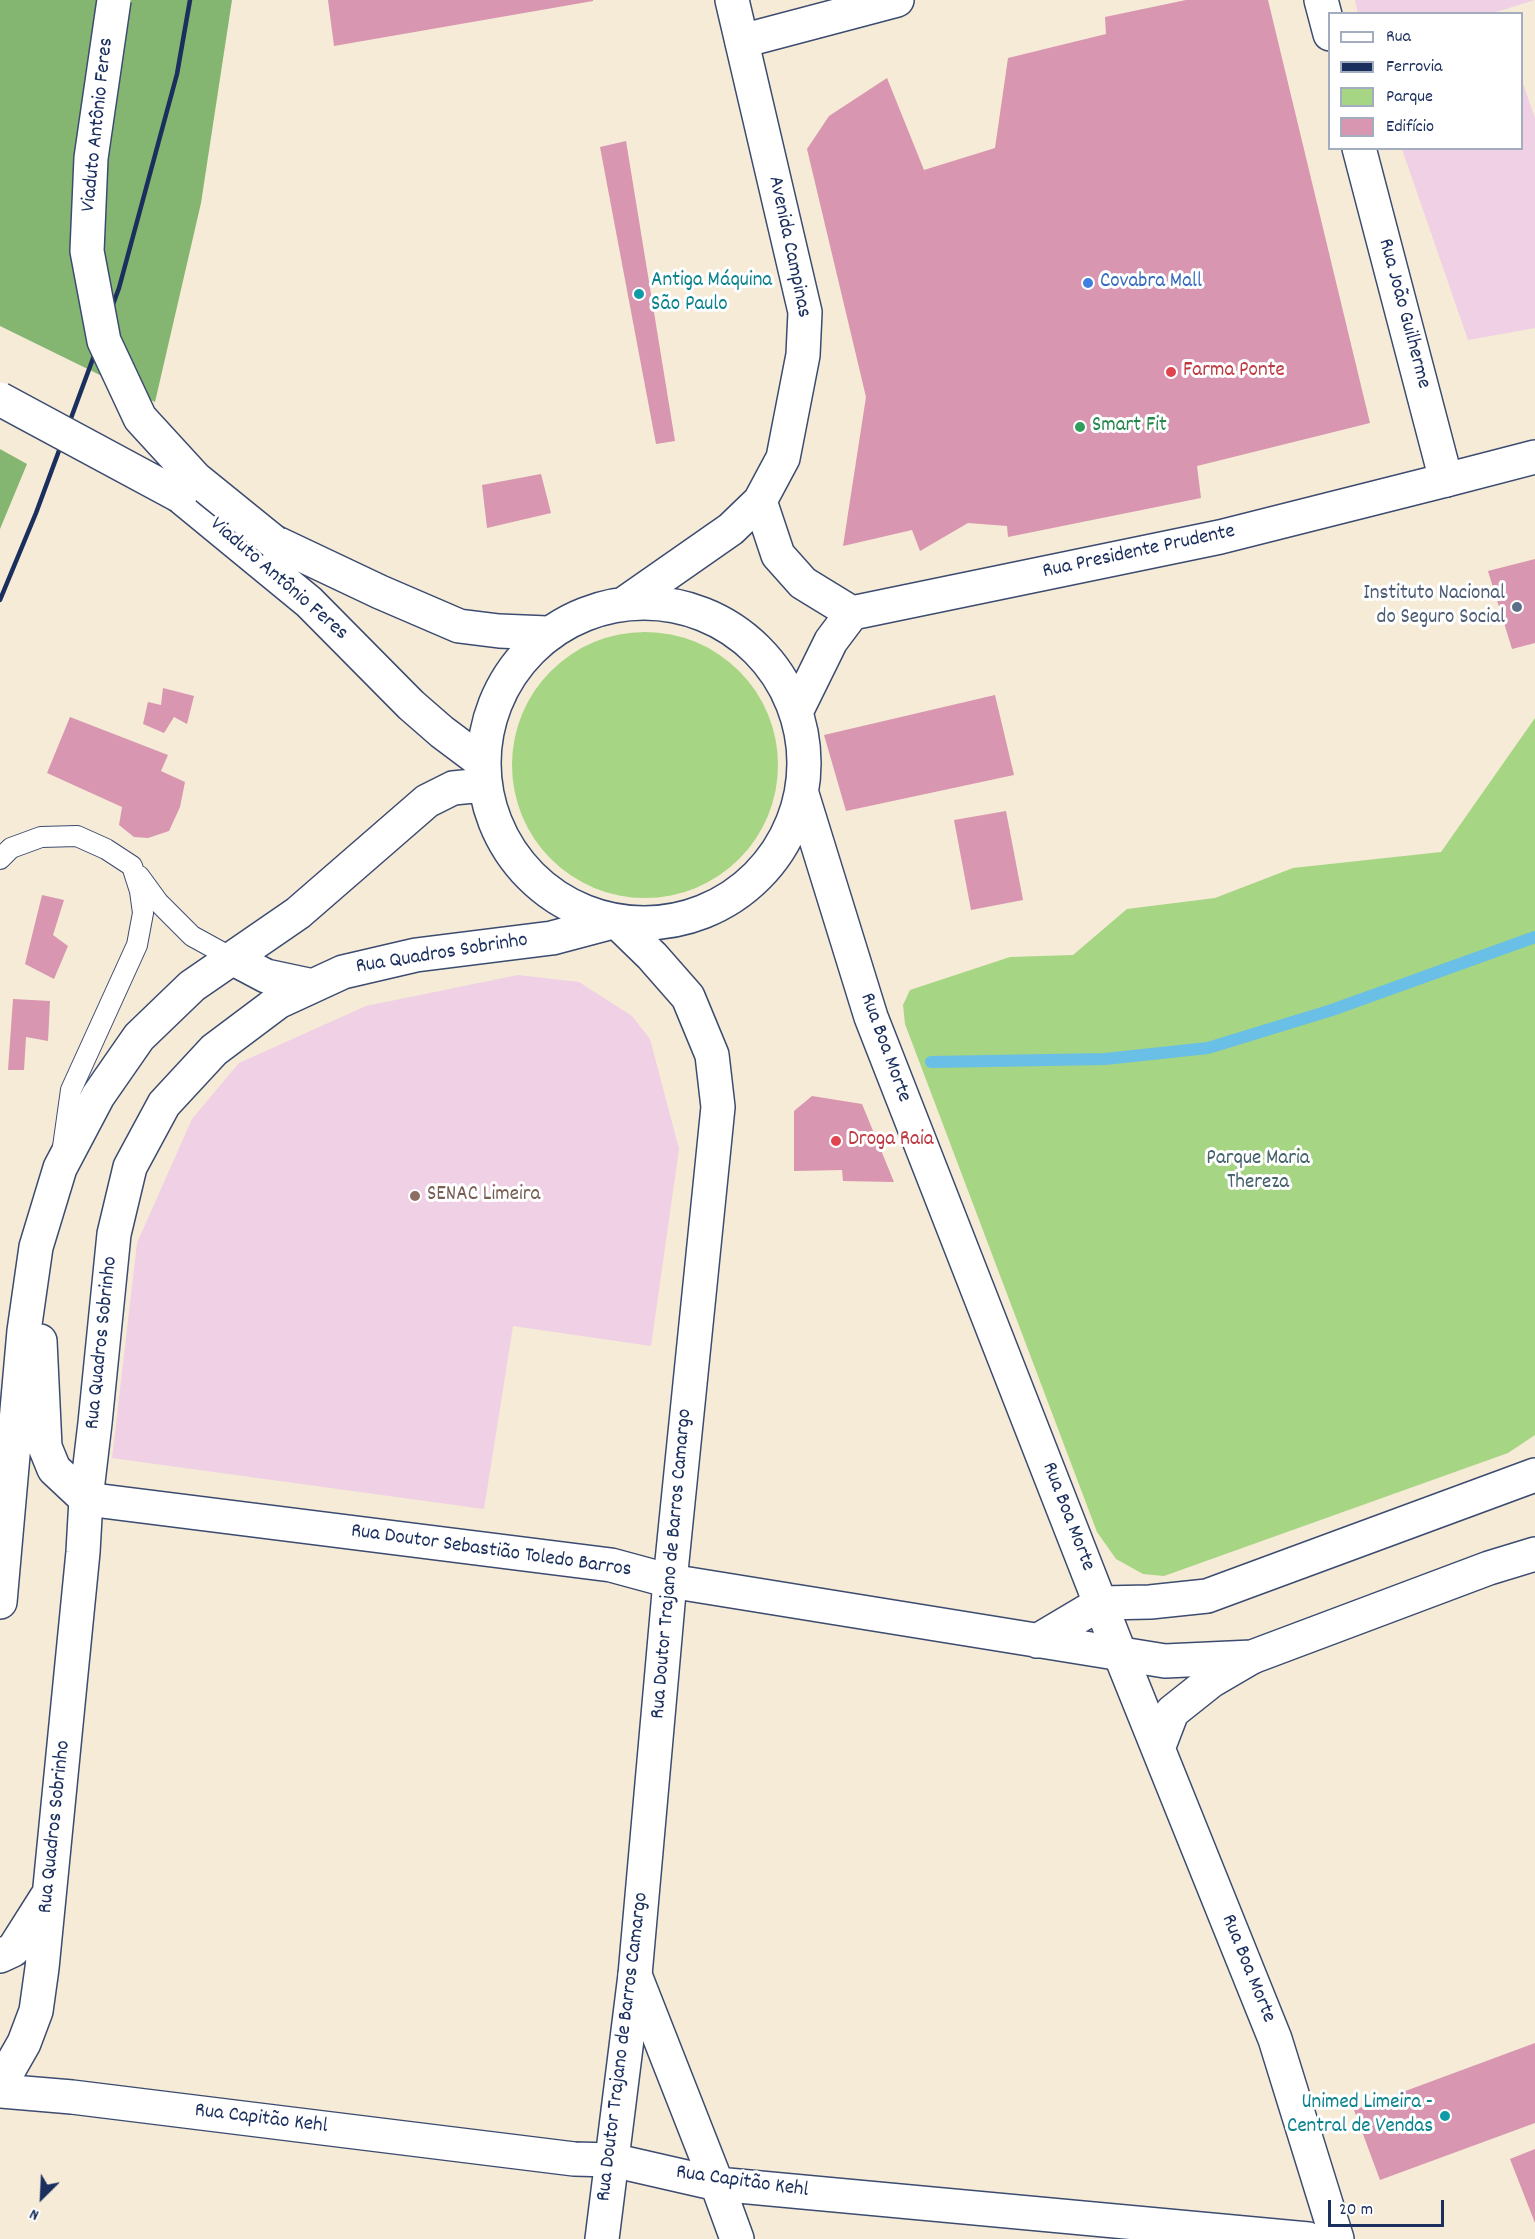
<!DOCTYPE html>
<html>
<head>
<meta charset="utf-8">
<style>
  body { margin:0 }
  #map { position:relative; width:1535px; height:2239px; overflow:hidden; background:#f5ebd6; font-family:Dekko,sans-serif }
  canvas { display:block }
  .legend { position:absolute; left:1328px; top:12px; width:195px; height:138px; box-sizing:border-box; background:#fff; border:2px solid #a4acbf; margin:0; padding:8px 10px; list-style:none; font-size:18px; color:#1b2f5e }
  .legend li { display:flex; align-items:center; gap:12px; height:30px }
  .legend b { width:30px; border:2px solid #a4acbf }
  .north { position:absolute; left:12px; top:2167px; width:60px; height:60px; -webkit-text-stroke:4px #fff; paint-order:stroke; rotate:204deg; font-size:16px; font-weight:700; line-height:24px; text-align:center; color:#1b2f5e }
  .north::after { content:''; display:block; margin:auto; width:21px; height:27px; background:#1b2f5e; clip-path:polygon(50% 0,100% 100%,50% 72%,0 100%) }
  .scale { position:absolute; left:1328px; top:2200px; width:116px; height:27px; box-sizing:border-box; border:3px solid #1b2f5e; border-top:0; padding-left:8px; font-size:18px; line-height:21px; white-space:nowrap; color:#1b2f5e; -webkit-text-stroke:4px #fff; paint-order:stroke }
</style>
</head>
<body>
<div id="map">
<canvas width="1535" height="2239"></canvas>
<ul class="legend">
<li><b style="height:8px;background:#fff"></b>Rua</li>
<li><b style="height:8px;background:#1b2f5e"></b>Ferrovia</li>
<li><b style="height:16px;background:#a6d583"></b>Parque</li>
<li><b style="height:16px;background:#d896b1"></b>Edifício</li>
</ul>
<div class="north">N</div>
<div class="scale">20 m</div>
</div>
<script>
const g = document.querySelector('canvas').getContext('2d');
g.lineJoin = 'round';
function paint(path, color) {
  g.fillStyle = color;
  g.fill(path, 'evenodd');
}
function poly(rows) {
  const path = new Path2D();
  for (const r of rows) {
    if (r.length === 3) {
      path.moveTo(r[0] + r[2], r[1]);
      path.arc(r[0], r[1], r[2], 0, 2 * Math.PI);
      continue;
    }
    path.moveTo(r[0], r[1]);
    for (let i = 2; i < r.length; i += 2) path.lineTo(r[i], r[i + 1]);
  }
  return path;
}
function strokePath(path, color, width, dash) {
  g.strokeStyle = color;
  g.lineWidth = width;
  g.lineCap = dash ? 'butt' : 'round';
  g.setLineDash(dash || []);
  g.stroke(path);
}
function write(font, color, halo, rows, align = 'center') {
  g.font = font + ' Dekko,sans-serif';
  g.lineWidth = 6;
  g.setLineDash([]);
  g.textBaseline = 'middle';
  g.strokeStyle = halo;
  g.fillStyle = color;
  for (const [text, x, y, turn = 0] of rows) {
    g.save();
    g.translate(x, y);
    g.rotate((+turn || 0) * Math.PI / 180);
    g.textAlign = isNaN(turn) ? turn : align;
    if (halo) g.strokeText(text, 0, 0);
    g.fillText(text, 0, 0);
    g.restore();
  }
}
paint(poly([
  [1355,0,1535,0,1496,12,1496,13,1358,14],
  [1522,81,1535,118,1535,328,1468,340,1402,149,1522,148],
  [518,975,579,982,632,1016,650,1039,679,1149,651,1346,513,1326,484,1509,112,1458,137,1243,192,1119,239,1063,366,1006]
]), '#efd0e5');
paint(poly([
  [645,765,133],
  [1535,718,1535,1435,1508,1453,1164,1576,1143,1574,1116,1559,1097,1532,905,1024,903,1005,910,990,1010,957,1073,955,1127,909,1215,898,1293,868,1441,852]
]), '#a6d583');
paint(poly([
  [0,0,232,0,201,203,155,402,0,326],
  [0,449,27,464,0,529]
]), '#84b671');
strokePath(poly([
  [931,1062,1105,1059,1208,1048,1332,1010,1535,937]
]), '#69bfe6', 12);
paint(poly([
  [328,0,593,0,593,1,334,46],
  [1186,0,1268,0,1370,423,1197,466,1201,498,1008,537,1007,526,968,523,920,551,912,530,843,546,866,397,807,149,829,116,887,78,924,170,995,148,1008,58,1106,34,1105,17],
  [626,141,675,441,656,444,600,147],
  [541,474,551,513,487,528,482,485],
  [1535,559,1535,643,1512,649,1488,571],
  [163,688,194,696,187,724,174,717,164,733,143,724,148,702,161,705],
  [995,695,1014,775,846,811,824,735],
  [70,717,168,755,161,771,185,782,180,807,169,831,148,838,134,837,119,825,122,807,47,773],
  [1006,811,1023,900,971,910,954,820],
  [42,895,64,900,53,935,68,946,54,979,25,964],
  [13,999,50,1001,48,1041,26,1037,24,1070,8,1070],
  [812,1096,862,1104,894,1182,843,1181,842,1170,794,1171,794,1111],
  [1535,2043,1535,2123,1380,2180,1354,2110],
  [1535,2149,1535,2223,1510,2159]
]), '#d896b1');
const lane = poly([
  [0,859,11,848,41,837,77,836,106,849,132,866,140,891,143,913,137,945,71,1090,63,1147],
  [139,876,158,902,192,936,232,958]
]);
const street = poly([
  [742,41,897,0],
  [1446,480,1535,457],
  [86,1499,611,1565,670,1581,1165,1661,1252,1657,1489,1568,1535,1554],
  [1037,1641,1101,1603,1150,1602,1207,1596,1535,1475],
  [635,1975,717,2184,737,2239],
  [0,2091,72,2097,574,2159,612,2160,717,2184,1308,2239]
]);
const secondary = poly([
  [1321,0,1330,34],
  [180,496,309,602,411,705,442,732,482,762],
  [760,501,778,555,803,583,852,613],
  [249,530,380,592,459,626,499,631,547,633],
  [644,763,160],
  [625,603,731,529,760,501,783,458,803,355,805,312,732,0],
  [796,712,831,641,852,613,1220,537,1446,480,1359,148],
  [802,794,871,1017,1120,1654,1275,2039,1337,2239],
  [232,958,266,976,313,986],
  [40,1341,45,1447,54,1469,86,1499],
  [0,1602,24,1331,36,1247,60,1168,98,1096,139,1037,192,986,298,913,427,801,453,788,484,785],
  [1159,1746,1172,1712,1211,1681,1252,1657],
  [0,1956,13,1950,46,1898],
  [0,2085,24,2043,36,2011,42,1968,83,1552,86,1499,95,1423,114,1234,130,1167,164,1104,214,1050,278,1002,343,972,416,955,552,938,616,921,652,956,688,997,712,1055,718,1107,670,1581,635,1975,602,2239]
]);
strokePath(lane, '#3c4b70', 22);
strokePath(street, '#3c4b70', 36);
strokePath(secondary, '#3c4b70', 36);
strokePath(lane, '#fff', 20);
strokePath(street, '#fff', 33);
strokePath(secondary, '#fff', 33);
strokePath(poly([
  [0,600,36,513,119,288,177,74,190,0]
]), '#1b2f5e', 4.5);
const secondaryBridge = poly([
  [114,0,91,158,87,251,104,341,140,418,195,478,274,542],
  [0,399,180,496]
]);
strokePath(secondaryBridge, '#3c4b70', 36, []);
strokePath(secondaryBridge, '#fff', 33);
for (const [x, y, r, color] of [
  [1088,283,6,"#3f7fe0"],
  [639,294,6,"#0f9aa8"],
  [1171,372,6,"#e0444e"],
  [1080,427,6,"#2e9e5b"],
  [1517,607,6,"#5c6f8a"],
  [836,1141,6,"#e0444e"],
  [415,1196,6,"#8d6e63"],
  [1445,2116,6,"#0f9aa8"]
]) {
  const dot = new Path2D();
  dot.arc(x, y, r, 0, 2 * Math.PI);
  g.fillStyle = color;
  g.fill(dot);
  strokePath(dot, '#fff', 2);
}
write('21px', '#1b2f5e', '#fff', [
  ["Viaduto Antônio Feres",99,125,-84],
  ["Avenida Campinas",788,247,78],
  ["Rua João Guilherme",1403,314,75],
  ["Rua Presidente Prudente",1139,553,-12],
  ["Viaduto Antônio Feres",278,580,41],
  ["Rua Quadros Sobrinho",442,955,-9],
  ["Rua Boa Morte",884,1048,70],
  ["Rua Quadros Sobrinho",103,1343,-84],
  ["Rua Boa Morte",1067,1517,69],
  ["Rua Doutor Sebastião Toledo Barros",491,1552,8],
  ["Rua Doutor Trajano de Barros Camargo",673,1564,-85],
  ["Rua Quadros Sobrinho",56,1827,-84],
  ["Rua Boa Morte",1247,1969,68],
  ["Rua Doutor Trajano de Barros Camargo",624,2047,-83],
  ["Rua Capitão Kehl",261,2120,7],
  ["Rua Capitão Kehl",742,2183,8]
]);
write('21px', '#0d838f', '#fff', [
  ["Antiga Máquina",651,282],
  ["São Paulo",651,306],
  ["Unimed Limeira -",1433,2104,"right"],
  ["Central de Vendas",1433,2128,"right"]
], 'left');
write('21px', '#366cbe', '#fff', [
  ["Covabra Mall",1100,283]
], 'left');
write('21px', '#be3a42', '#fff', [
  ["Farma Ponte",1183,372],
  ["Droga Raia",848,1141]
], 'left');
write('21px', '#27864d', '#fff', [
  ["Smart Fit",1092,427]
], 'left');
write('21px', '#4e5e75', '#fff', [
  ["Instituto Nacional",1505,595],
  ["do Seguro Social",1505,619]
], 'right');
write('21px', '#456169', '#fff', [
  ["Parque Maria",1258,1160],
  ["Thereza",1258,1184]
]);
write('21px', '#785e54', '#fff', [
  ["SENAC Limeira",427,1196]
], 'left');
</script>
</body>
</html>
